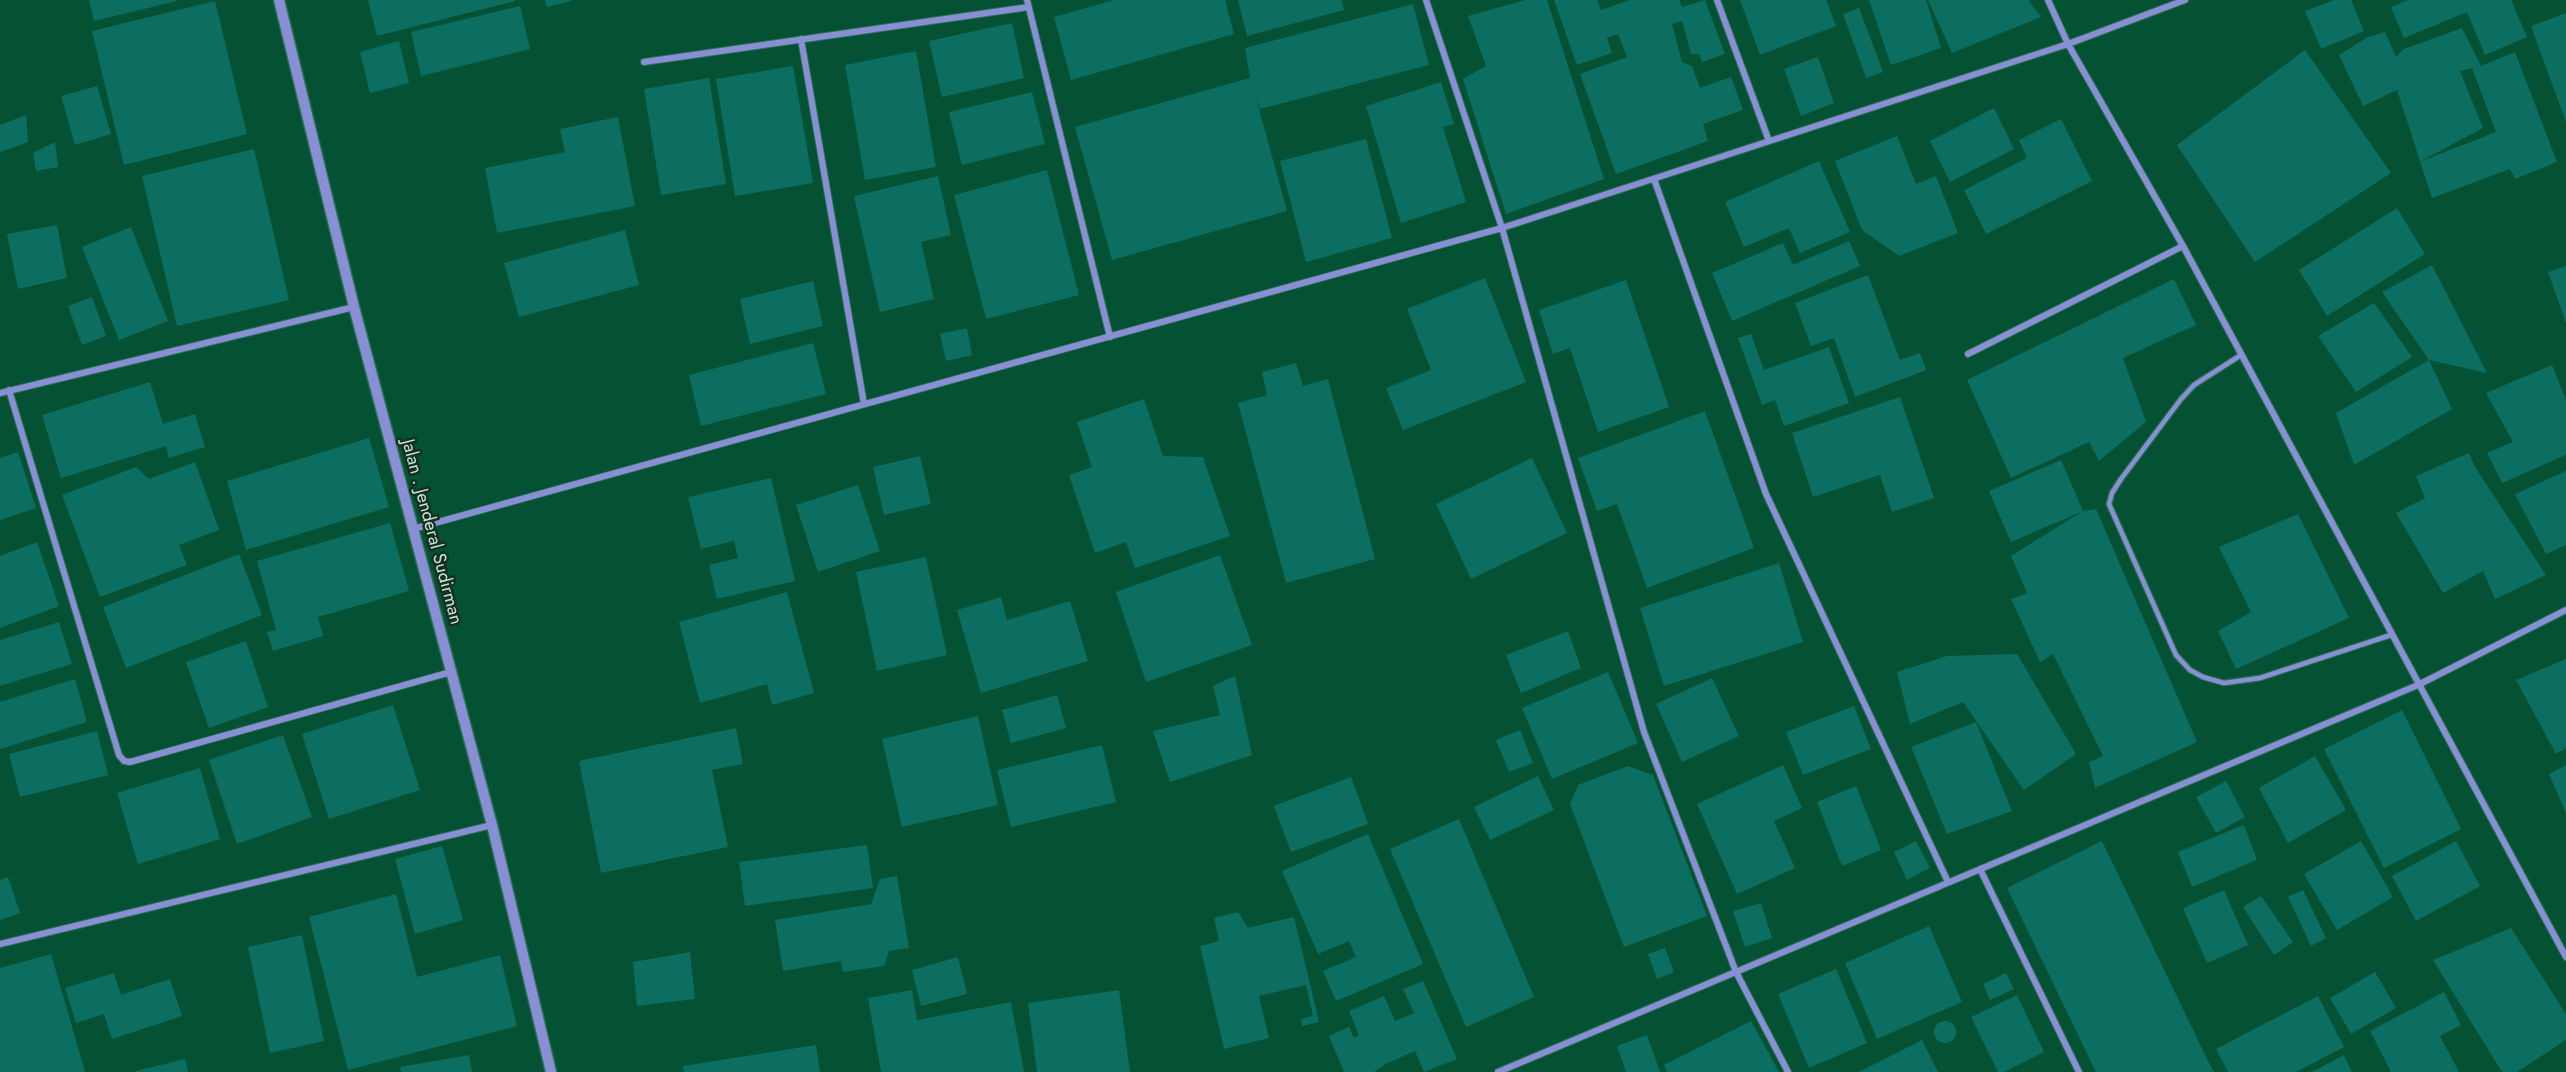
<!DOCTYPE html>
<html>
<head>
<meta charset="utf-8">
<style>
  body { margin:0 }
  canvas { display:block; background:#045133 }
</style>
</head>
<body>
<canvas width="2566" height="1072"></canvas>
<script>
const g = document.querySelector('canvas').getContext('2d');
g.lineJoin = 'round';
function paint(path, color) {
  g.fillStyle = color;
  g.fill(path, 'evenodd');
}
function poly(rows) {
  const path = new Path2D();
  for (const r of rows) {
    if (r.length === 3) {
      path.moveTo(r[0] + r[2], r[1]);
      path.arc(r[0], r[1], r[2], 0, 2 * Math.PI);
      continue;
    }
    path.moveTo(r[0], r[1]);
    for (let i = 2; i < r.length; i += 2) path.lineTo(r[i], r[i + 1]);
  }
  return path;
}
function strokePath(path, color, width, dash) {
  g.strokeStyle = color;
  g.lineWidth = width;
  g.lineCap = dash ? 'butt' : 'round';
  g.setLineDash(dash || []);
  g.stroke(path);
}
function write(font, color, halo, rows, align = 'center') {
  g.font = font + ' Jost,sans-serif';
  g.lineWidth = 5;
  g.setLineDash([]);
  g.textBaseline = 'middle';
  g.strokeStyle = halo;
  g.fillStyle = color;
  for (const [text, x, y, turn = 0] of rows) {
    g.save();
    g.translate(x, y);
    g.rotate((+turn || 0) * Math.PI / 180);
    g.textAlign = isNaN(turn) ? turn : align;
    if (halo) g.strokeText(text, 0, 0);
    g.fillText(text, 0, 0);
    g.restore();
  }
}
paint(poly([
  [89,0,177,0,177,1,94,21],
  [368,0,515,0,515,1,377,36],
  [545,0,571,0,571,1,547,7],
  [1114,0,1225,0,1234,34,1071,80,1054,17],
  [1238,0,1342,0,1344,10,1247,36],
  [1525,0,1547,0,1604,179,1506,214,1463,79,1486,66,1468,16],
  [1554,0,1597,0,1601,10,1630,0,1679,0,1682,7,1705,0,1725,54,1702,62,1699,54,1691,54,1682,21,1672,24,1682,62,1692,66,1700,88,1731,77,1743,110,1703,124,1708,141,1616,174,1580,74,1627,57,1618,34,1607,38,1612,53,1577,65],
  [1740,0,1826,0,1836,26,1760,55],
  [1869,0,1926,0,1941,48,1891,65],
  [1928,0,2028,0,2041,17,1952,53],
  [2334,0,2351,0,2364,31,2321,49,2305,11],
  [2408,0,2511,0,2527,37,2485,55,2467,12,2404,38,2391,7],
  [215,1,247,134,124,165,92,31],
  [1413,4,1429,65,1260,109,1256,98,1287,211,1112,260,1075,127,1250,78,1245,48],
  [520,6,530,49,421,76,411,32],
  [1859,8,1883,72,1866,78,1843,14],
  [2566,13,2566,122,2531,26],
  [1012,23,1024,78,942,97,929,41],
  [2462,28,2481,66,2515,52,2557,162,2515,179,2510,169,2432,198,2397,90,2363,106,2339,55,2368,37,2385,32,2396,57,2404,49],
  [2472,68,2496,132,2419,162,2483,128,2460,71],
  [399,41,409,83,370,93,360,52],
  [2305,50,2391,173,2255,262,2177,145],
  [916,51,936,167,865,180,845,65],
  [1818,57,1834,103,1801,116,1784,69],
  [793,66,813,183,735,196,716,79],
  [709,78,726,184,661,195,644,89],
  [1441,82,1454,124,1443,127,1466,202,1401,223,1366,106],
  [97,86,111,134,75,145,61,96],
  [1032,92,1045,144,962,165,949,112],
  [1994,108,2014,149,1950,182,1930,141],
  [26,115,28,142,0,152,0,125],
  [618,117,635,206,497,233,485,168,565,152,560,129],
  [2061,119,2092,181,1986,234,1964,190,2027,158,2019,140],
  [1897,136,1916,184,1936,176,1958,233,1899,256,1862,230,1835,161],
  [1366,139,1392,238,1306,262,1280,161],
  [55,142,58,167,36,171,33,153],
  [254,149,289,300,177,326,142,176],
  [1819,161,1850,232,1800,253,1789,228,1744,247,1725,202],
  [1047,170,1079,295,986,319,954,195],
  [938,176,951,235,921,242,934,299,880,312,854,196],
  [2397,208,2425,254,2327,316,2299,270],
  [57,225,67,278,18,289,7,234],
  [131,227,168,321,119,340,82,247],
  [625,230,639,285,519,317,504,263],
  [1849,241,1860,266,1732,321,1712,273,1783,243,1793,265],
  [2432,265,2487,373,2429,360,2382,292],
  [2566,266,2566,323,2548,272],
  [1868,275,1900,360,1920,353,1926,370,1855,397,1834,338,1811,346,1795,303],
  [1485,278,1526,382,1403,430,1386,388,1431,370,1407,309],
  [2174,279,2196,325,2123,358,2146,422,2099,461,2089,442,2011,478,1967,380],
  [1626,280,1669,407,1598,432,1570,348,1553,354,1539,310],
  [813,281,823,326,750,344,740,299],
  [92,297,106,336,82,345,68,306],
  [2374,303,2412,357,2356,392,2318,336],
  [967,328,972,355,946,361,940,334],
  [1751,334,1764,370,1829,347,1849,403,1784,426,1775,400,1762,405,1738,338],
  [813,343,826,394,701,426,689,375],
  [2429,360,2452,409,2354,465,2336,413],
  [1296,363,1303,386,1328,379,1375,559,1286,583,1238,403,1267,395,1262,372],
  [2552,365,2566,400,2566,455,2502,483,2487,453,2513,442,2486,393],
  [150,382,163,424,195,414,205,447,169,458,166,446,61,478,42,415],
  [1900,397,1934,498,1892,512,1880,475,1813,497,1792,433],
  [1144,399,1163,456,1203,457,1230,536,1135,568,1126,542,1095,553,1069,475,1092,467,1077,422],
  [1705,411,1754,548,1647,588,1617,504,1597,511,1578,458],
  [369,438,389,507,246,550,227,481],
  [18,452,36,508,0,520,0,458],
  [2469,453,2475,467,2546,575,2495,599,2483,571,2443,593,2396,513,2425,498,2416,476],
  [920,456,931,504,884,515,873,467],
  [1532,458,1567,533,1471,579,1436,504],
  [2061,460,2083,511,2011,542,1989,491],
  [195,462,219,530,179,545,187,565,100,597,62,495,136,467,149,479],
  [2566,471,2566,545,2546,554,2515,494],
  [771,478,795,581,717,599,709,565,738,558,734,541,701,549,688,497],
  [858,485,880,551,818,572,796,505],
  [2096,509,2197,742,2095,788,2089,762,2103,756,2053,654,2040,662,2011,599,2027,593,2011,556,2083,511],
  [2298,514,2349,618,2236,669,2218,631,2251,612,2219,547],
  [390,523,409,591,318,617,323,636,273,651,267,632,276,630,257,561],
  [37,542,59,606,0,628,0,556],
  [239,554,262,615,126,668,103,607],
  [1220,555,1252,645,1146,682,1116,592],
  [926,557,947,655,877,671,856,572],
  [1779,563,1803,642,1664,686,1640,608],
  [787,592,814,693,772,705,767,684,700,703,679,622],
  [1001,597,1007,620,1070,601,1088,661,981,693,957,610],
  [59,622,72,664,0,686,0,640],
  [1568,631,1581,668,1521,693,1506,655],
  [246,641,268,707,209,728,186,662],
  [2017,654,2076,754,2024,790,1963,702,1910,724,1897,672,1947,656],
  [2566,659,2566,748,2556,754,2516,680],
  [1608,672,1638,743,1552,779,1522,708],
  [1235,676,1252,755,1170,782,1153,731,1220,715,1213,686],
  [1712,678,1739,736,1682,762,1656,704],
  [75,679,87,722,0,749,0,702],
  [1057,695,1066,728,1011,743,1002,710],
  [393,705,420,790,329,819,302,734],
  [1854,706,1871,749,1803,775,1786,732],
  [2402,710,2461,829,2384,868,2324,749],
  [978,716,998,805,902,827,882,739],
  [1976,722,2012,811,1947,834,1911,747],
  [736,728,743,764,712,770,728,847,601,873,579,761],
  [1520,730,1533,763,1509,772,1496,740],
  [97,731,108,775,20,797,9,754],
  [283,735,312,817,237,844,209,760],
  [1102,745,1116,802,1011,827,997,770],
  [2315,756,2346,810,2288,843,2259,788],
  [1783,765,1802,808,1774,821,1795,868,1737,894,1697,804],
  [2566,765,2566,813,2549,774],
  [1628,766,1653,775,1707,916,1624,947,1570,804,1578,785],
  [200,768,220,839,138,864,117,793],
  [1538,776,1554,810,1490,840,1474,807],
  [1351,777,1368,824,1291,852,1274,806],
  [2226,781,2245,817,2216,833,2196,797],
  [1856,786,1881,850,1842,866,1817,802],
  [1459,819,1534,997,1466,1027,1390,849],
  [2244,825,2257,860,2192,887,2178,852],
  [1368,834,1423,964,1336,1001,1323,971,1356,957,1349,941,1318,954,1282,871],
  [1916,841,1930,868,1907,880,1894,852],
  [2102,841,2210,1065,2214,1072,2096,1072,2007,888],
  [2361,841,2393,897,2337,930,2304,874],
  [2456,841,2480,886,2416,921,2392,876],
  [867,845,873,888,745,906,739,862],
  [442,846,463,920,415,934,395,859],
  [897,876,909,948,889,951,884,966,843,972,841,961,783,971,775,920,871,904,880,879],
  [8,877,20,913,0,920,0,880],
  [2224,890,2248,945,2207,963,2183,908],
  [2303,890,2326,938,2311,946,2288,897],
  [396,894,417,977,500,955,517,1026,348,1070,309,917],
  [2261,896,2293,942,2274,955,2243,907],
  [1761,903,1772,938,1745,947,1733,911],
  [1238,912,1248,928,1294,917,1319,1022,1302,1026,1301,1019,1313,1016,1306,985,1259,996,1269,1038,1224,1049,1200,946,1219,941,1214,918],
  [1929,926,1962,1002,1877,1039,1845,963],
  [2511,928,2566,1014,2566,1040,2517,1072,2502,1072,2433,960],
  [302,935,324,1041,270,1053,248,947],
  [1665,948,1674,972,1657,979,1648,954],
  [690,952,695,999,637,1006,633,962],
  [51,954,85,1072,0,1072,0,968],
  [958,957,967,994,921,1006,912,970],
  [1836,969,1867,1043,1809,1068,1778,994],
  [2375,972,2396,1008,2351,1034,2330,998],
  [114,973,121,995,170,979,182,1016,112,1039,104,1014,76,1023,65,988],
  [2006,973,2014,989,1990,1000,1983,984],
  [1423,981,1457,1059,1424,1072,1415,1051,1386,1064,1374,1072,1344,1072,1329,1036,1349,1027,1354,1038,1359,1035,1349,1011,1384,996,1395,1021,1414,1013,1403,989],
  [912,990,917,1020,1011,1002,1024,1072,881,1072,868,998],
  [1119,990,1130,1072,1037,1072,1028,1003],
  [2444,992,2461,1025,2440,1036,2459,1072,2391,1072,2370,1031],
  [2017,995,2044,1052,2004,1072,1998,1072,1971,1017],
  [2318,996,2344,1047,2296,1072,2228,1072,2216,1049],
  [1945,1032,11],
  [1751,1021,1779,1072,1667,1072,1664,1065],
  [1647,1035,1660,1072,1626,1072,1617,1046],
  [1922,1040,1938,1072,1859,1072],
  [816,1045,820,1072,684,1072,683,1066],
  [469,1055,472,1072,401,1072,400,1067],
  [2344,1055,2352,1072,2312,1072],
  [185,1059,188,1072,136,1072,136,1071]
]), '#0b6e60');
const service = poly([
  [2241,355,2194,385,2181,399,2121,479,2112,493,2109,504,2176,655,2190,670,2203,677,2224,683,2260,678,2391,635]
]);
const minor = poly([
  [1027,0,1110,337],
  [1426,0,1502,228,1644,732,1736,972,1788,1072],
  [1717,0,1769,141],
  [2048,0,2068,44,2183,246,2566,957],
  [801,39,864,404],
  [644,62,1029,7],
  [1654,179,1766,494,1948,882],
  [1968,354,2183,246],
  [9,390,119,755,124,761,130,762,451,672],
  [0,393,354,307],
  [413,529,1502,228,2068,44,2185,0],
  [1980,869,2079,1072],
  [0,944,492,825],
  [1498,1072,2418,685,2566,610]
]);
const tertiary = poly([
  [279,0,354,307,492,825,551,1072]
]);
strokePath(service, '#2b6f53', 7);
strokePath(minor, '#2b6f53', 8);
strokePath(tertiary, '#2b6f53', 13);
strokePath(service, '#898fd4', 4.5);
strokePath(minor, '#898fd4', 6);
strokePath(tertiary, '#898fd4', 10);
write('18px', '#c6e6d3', '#153023', [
  ["Jalan . Jenderal Sudirman",431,532,75]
]);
</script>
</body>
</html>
